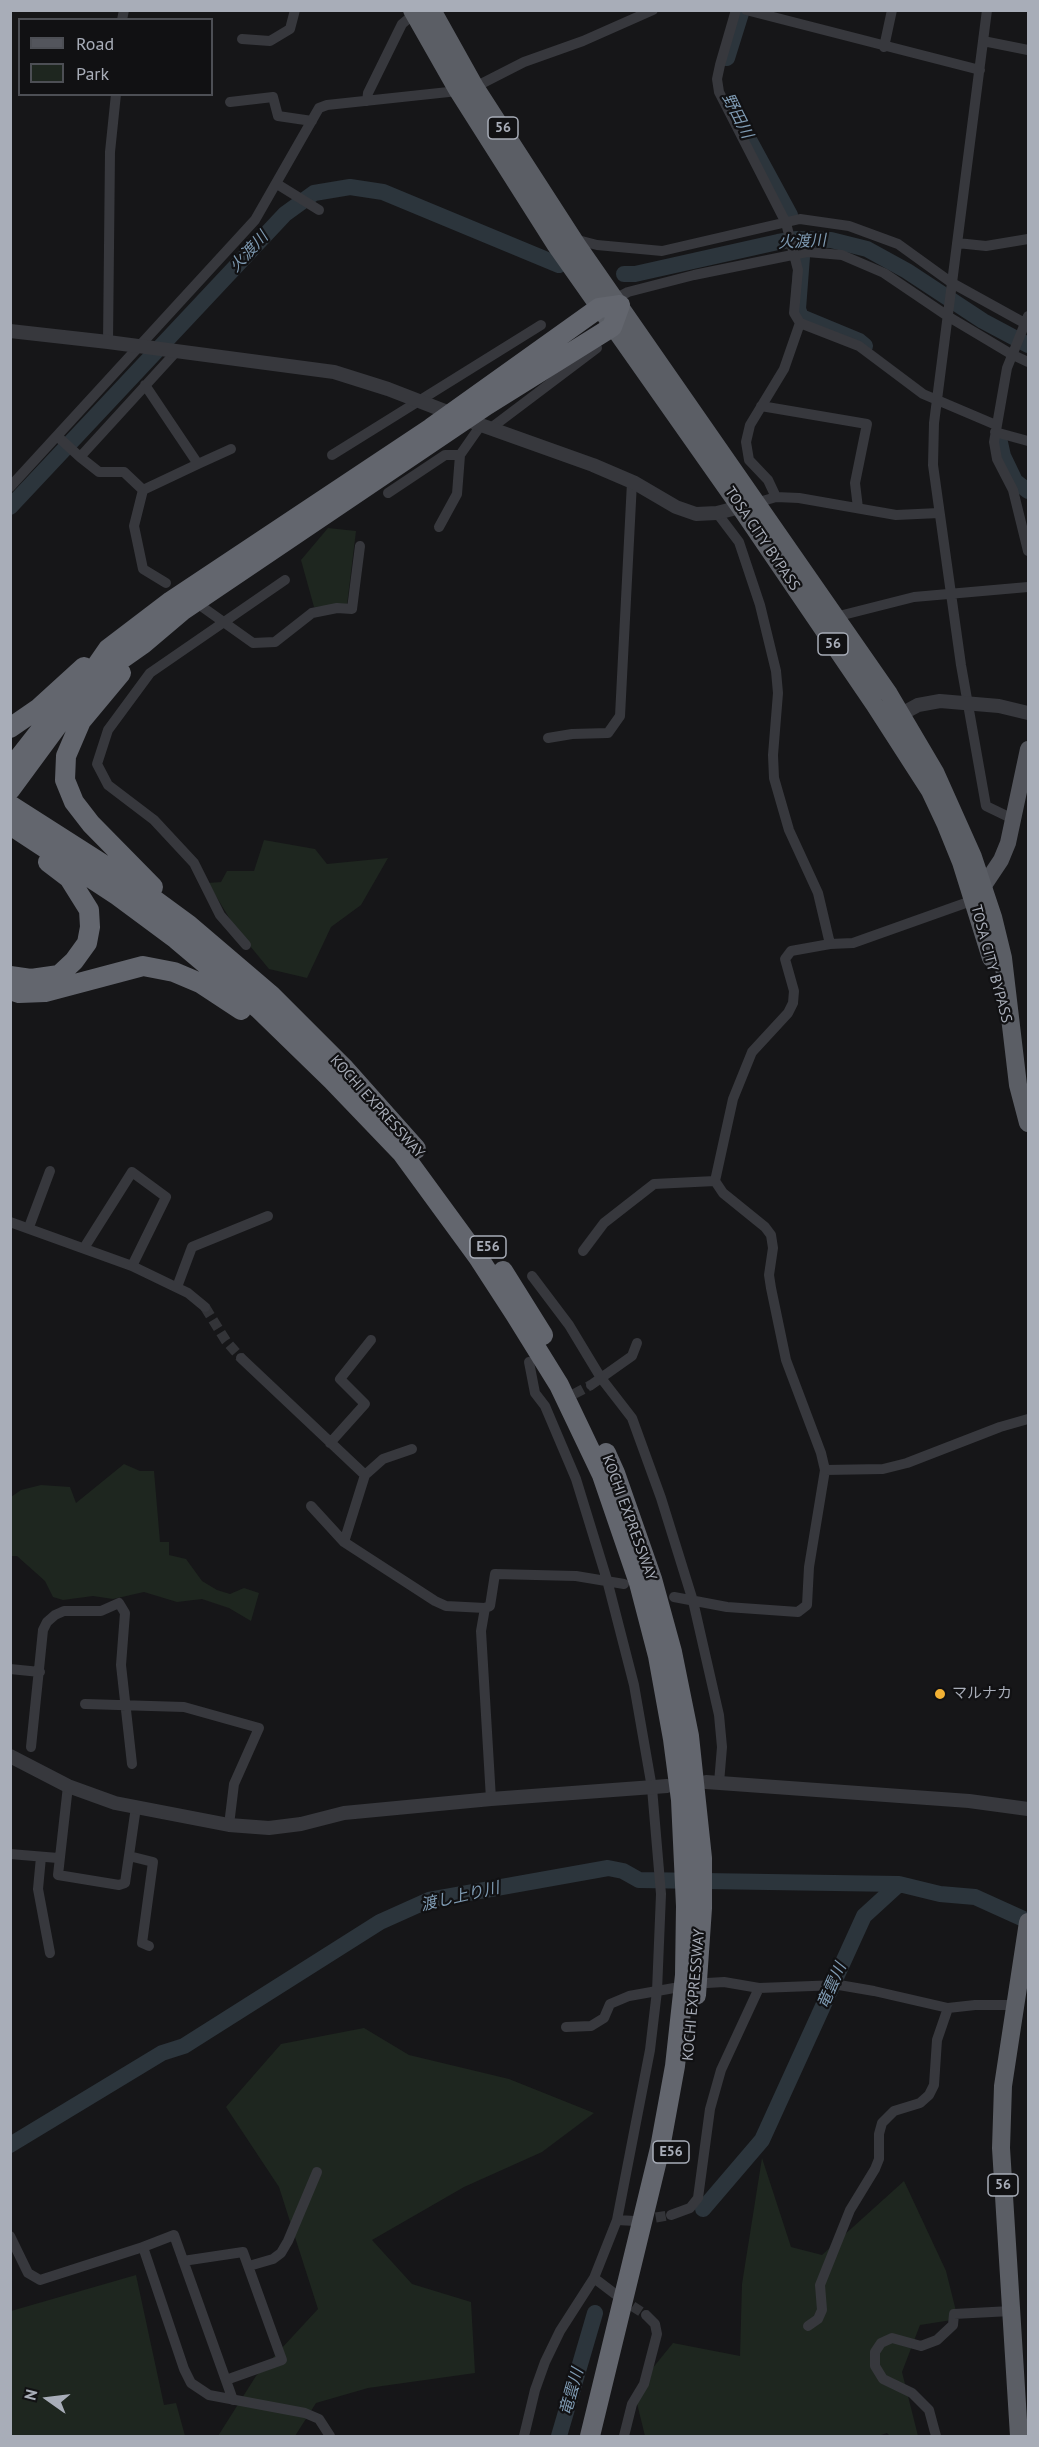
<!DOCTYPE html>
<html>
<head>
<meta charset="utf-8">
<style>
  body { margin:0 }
  #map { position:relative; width:1039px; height:2447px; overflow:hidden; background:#161618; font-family:"PT Sans",sans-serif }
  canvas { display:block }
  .frame { position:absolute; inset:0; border:12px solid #a8adb8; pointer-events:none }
  .legend { position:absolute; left:18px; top:18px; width:195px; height:78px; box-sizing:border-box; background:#111113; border:2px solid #4d4f55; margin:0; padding:8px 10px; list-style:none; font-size:18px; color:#a8adb8 }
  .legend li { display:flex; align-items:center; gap:12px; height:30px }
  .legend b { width:30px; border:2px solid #4d4f55 }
  .north { position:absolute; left:18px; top:2369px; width:60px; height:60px; -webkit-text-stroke:4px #111113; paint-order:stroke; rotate:284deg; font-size:16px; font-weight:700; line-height:24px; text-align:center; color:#a8adb8 }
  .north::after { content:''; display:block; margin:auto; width:21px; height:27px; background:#a8adb8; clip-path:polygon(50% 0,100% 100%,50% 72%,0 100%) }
</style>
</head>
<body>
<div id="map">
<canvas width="1039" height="2447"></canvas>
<div class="frame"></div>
<ul class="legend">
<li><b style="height:8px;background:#53555c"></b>Road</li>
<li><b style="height:16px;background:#1e261f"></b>Park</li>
</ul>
<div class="north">N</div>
</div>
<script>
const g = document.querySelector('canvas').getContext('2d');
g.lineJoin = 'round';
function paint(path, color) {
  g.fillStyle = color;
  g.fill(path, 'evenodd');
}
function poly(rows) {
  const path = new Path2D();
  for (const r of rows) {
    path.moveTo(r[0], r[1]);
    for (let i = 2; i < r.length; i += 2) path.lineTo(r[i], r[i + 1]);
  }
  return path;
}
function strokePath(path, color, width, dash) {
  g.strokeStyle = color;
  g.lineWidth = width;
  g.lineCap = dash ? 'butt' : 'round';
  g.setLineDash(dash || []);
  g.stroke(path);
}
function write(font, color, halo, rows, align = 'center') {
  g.font = font + ' "PT Sans","Noto Sans JP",sans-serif';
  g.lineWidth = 4.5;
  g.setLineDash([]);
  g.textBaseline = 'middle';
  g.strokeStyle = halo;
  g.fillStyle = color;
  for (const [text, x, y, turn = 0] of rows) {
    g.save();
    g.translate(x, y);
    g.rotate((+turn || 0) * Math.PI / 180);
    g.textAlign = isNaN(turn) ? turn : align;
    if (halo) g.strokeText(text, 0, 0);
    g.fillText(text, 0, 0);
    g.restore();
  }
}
paint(poly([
  [328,528,356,531,347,605,314,607,301,560],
  [264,840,315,849,327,864,388,858,361,905,331,927,307,978,269,969,236,929,208,883,221,882,227,871,254,871],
  [124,1464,140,1471,154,1471,160,1542,169,1542,169,1555,186,1559,202,1581,217,1590,230,1594,244,1588,259,1593,251,1621,229,1608,202,1599,177,1602,144,1592,113,1599,93,1596,63,1600,53,1597,45,1581,17,1556,11,1556,11,1497,21,1490,41,1485,70,1487,76,1503],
  [364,2028,409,2055,509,2079,594,2113,542,2152,464,2187,372,2240,412,2284,471,2302,475,2373,368,2388,316,2403,295,2436,218,2436,256,2376,318,2309,279,2187,226,2107,281,2044],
  [762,2158,791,2247,822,2255,904,2181,946,2271,958,2319,920,2325,902,2372,918,2436,890,2436,887,2433,878,2436,645,2436,634,2391,673,2343,740,2356,742,2284],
  [136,2275,164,2405,176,2403,185,2436,11,2436,11,2311]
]), '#1e261f');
strokePath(poly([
  [727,58,742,10],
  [746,134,790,215],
  [802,257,798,309,801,317,859,341,865,346],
  [624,274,635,274,778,242,797,239,831,240,867,249,907,271,983,321,1028,345],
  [999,438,1003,456,1015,481,1028,491],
  [10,507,285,214,314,193,350,187,383,192,559,265],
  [10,2145,162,2053,184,2046,380,1922,429,1900,608,1868,623,1871,639,1880,899,1884,940,1894,975,1897,1028,1921],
  [703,2209,762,2140,864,1916,899,1884],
  [559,2436,595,2313]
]), '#2c353c', 16);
strokePath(poly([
  [205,1307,226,1341,241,1358],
  [561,1401,591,1385],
  [641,2220,671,2215],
  [620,2298,646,2315]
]), '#333438', 10, [10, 5]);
strokePath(poly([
  [736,10,720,65,717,79,719,92,786,223,798,270,794,313,800,323,859,346,923,394,996,425],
  [746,10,980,70],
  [987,10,934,423,933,465,961,665,986,806,1013,819],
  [122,20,124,10],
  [242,39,270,41,290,29,295,10],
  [983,41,1028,50],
  [884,47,892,10],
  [367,101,368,93,402,24,414,14],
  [230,102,273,97,278,116,312,121],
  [277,184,319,210],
  [574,239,597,245,662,251,800,219,849,226,898,244,952,283,1028,325],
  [957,243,986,246,1028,239],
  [615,299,628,292,694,275,807,252,842,255,884,273,949,317,1011,354,1028,362],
  [1028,316,1007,368,994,442,997,459,1013,490,1028,551],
  [108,342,110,152,116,94],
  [761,406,867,424,855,483,858,508],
  [491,428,597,348],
  [995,432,1028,441],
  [57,436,80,457,176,352],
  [332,455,541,325],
  [80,457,99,472,124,472,143,490,198,464,145,385],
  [198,464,231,449],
  [10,487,255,220,319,108,327,105,458,91,475,87,524,62,583,41,653,10],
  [143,490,134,526,143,569,166,583],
  [388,493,445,455,460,455,481,425],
  [776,497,768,480,749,460,746,442,750,425,784,369,800,323],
  [756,503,776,497,799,498,896,515,939,513],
  [717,513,739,542,760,605,776,671,778,693,773,755,774,778,789,830,818,893,830,944],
  [439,527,457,494,460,455],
  [201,606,253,643,275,642,312,613,337,608,352,609,360,546],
  [835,617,914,597,1028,587],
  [548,738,572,734,608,733,620,716,632,482],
  [246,945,220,915,194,863,154,820,108,785,97,764,108,730,150,673,285,580],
  [10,1222,132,1266,188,1293,205,1307],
  [29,1227,50,1171],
  [84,1248,132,1172,166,1197,132,1266],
  [583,1251,604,1223,654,1184,715,1181],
  [532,1276,569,1325,601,1378,632,1418,661,1498,693,1601,719,1715,722,1747,719,1783],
  [177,1287,192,1247,268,1216],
  [241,1358,365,1475],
  [529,1362,535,1393,545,1406,576,1479,607,1580,634,1685,652,1788,661,1894,657,1991,650,2050,617,2220],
  [591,1385,632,1356,637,1343],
  [330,1443,365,1404,340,1379,371,1340],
  [825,1470,883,1469,907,1463,1000,1427,1028,1419],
  [311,1506,344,1542,435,1601,446,1606,485,1608],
  [344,1542,365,1475,383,1459,412,1449],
  [674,1597,727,1607,798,1612,807,1605,809,1567,825,1470,821,1453,786,1360,771,1288,769,1275,773,1248,771,1235,765,1227,723,1193,715,1181,733,1099,752,1052,788,1013,793,1003,794,991,785,959,791,951,830,944,853,943,974,900],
  [10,1669,40,1672],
  [85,1704,184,1707,259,1728,234,1784,229,1825],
  [31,1747,43,1630,47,1622,55,1615,64,1611,101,1611,119,1603,125,1613,121,1665,132,1764],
  [68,1786,58,1875,119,1885,125,1883,136,1807],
  [491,1799,481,1631,485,1608,490,1606,495,1574,576,1576,624,1584],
  [10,1854,58,1858],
  [129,1856,153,1862,142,1943,149,1946],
  [41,1857,38,1889,50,1953],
  [707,1983,724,1982,759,1988,839,1985,874,1991,948,2008,975,2005,1014,2005],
  [566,2027,591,2026,604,2018,610,2004,629,1996,674,1988],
  [671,2215,690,2208,698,2198,710,2109,721,2070,759,1988],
  [10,2236,28,2273,40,2280,143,2247,184,2369,191,2383,209,2395,305,2413,319,2419,330,2436],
  [143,2247,174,2235,233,2400],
  [183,2261,243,2252,282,2360,226,2380],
  [249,2266,273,2259,281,2253,288,2241,317,2172],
  [594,2278,615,2294],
  [808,2326,818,2319,822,2310,820,2285,850,2210,875,2169,879,2159,879,2134,882,2123,894,2111,920,2103,929,2095,934,2085,937,2040,948,2008],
  [524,2436,535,2390,545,2362,560,2331,594,2278,617,2220,635,2221],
  [624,2436,632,2404,644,2384,657,2334,655,2324,646,2315],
  [936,2436,929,2410,912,2393,883,2379,875,2366,875,2352,881,2343,892,2338,921,2346,937,2340,953,2325,954,2314,1011,2311]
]), '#37383d', 10);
strokePath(poly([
  [10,331,108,342,334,372,388,389,481,425,593,465,635,483,676,507,696,514,717,513,748,505],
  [894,718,918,705,940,701,999,706,1028,713],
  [10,1756,68,1786,115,1803,229,1825,269,1828,301,1824,344,1813,491,1799,667,1786],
  [706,1782,969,1801,1028,1809]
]), '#37383d', 14);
strokePath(poly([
  [977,896,1001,860,1008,843,1028,749]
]), '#53555c', 16);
strokePath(poly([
  [412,10,458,91,555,244,740,507,874,704,930,791,946,825,961,862,991,958],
  [432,10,475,87,577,245,889,694,935,772,973,857,993,917,1003,958,1018,1085,1028,1123],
  [1019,2436,1001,2148,1003,2086,1028,1922]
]), '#5b5e65', 18);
strokePath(poly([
  [121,673,81,721,66,756,65,780,74,802,91,824,153,887],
  [10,728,39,708,84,667],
  [10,769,43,727,90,675,108,649,171,601,431,428,599,308,620,305,612,327,487,405,182,611,143,644,116,663,74,703,10,790],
  [10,805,129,881,189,925,271,995,343,1067,416,1149],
  [10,825,118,896,176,939,259,1009,332,1080,402,1153,478,1257,515,1314,559,1385,602,1475,639,1583,658,1656,673,1739,681,1800,686,1906,685,1975,675,2066,660,2148,590,2436],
  [10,976,31,979,59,975,74,961,87,943,90,927,89,910,69,878,48,862],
  [10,990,19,993,45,992,143,966,174,972,200,983,241,1010],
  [503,1271,543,1335],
  [606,1453,615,1473,652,1579,672,1652,689,1736,702,1858,702,1908,696,1995]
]), '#63666e', 20);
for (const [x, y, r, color] of [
  [940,1694,6,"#f2b134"]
]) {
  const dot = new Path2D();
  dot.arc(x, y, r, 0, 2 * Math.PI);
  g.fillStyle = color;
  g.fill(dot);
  strokePath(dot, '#111113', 2);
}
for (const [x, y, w] of [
  [503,128,30],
  [833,644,30],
  [488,1247,36],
  [671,2152,36],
  [1003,2185,30]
]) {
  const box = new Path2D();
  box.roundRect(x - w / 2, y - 11, w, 22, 4.5);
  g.fillStyle = '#111113';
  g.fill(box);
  strokePath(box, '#a8adb8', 1.5);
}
write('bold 14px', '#a8adb8', null, [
  ["56",503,128],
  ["56",833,644],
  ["E56",488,1247],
  ["E56",671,2152],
  ["56",1003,2185]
]);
write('15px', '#a8adb8', '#111113', [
  ["TOSA CITY BYPASS",762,539,56],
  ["TOSA CITY BYPASS",991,964,75],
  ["KOCHI EXPRESSWAY",377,1107,48],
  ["KOCHI EXPRESSWAY",629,1518,70],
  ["KOCHI EXPRESSWAY",694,1995,-85]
]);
write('15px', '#a8adb8', '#111113', [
  ["マルナカ",952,1694]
], 'left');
write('italic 16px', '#7f9bb3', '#111113', [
  ["野田川",737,116,63],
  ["火渡川",802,242,-3],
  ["火渡川",249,252,-47],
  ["渡し上り川",460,1897,-13],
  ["竜雲川",832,1986,-66],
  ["竜雲川",572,2392,-74]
]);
</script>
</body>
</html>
